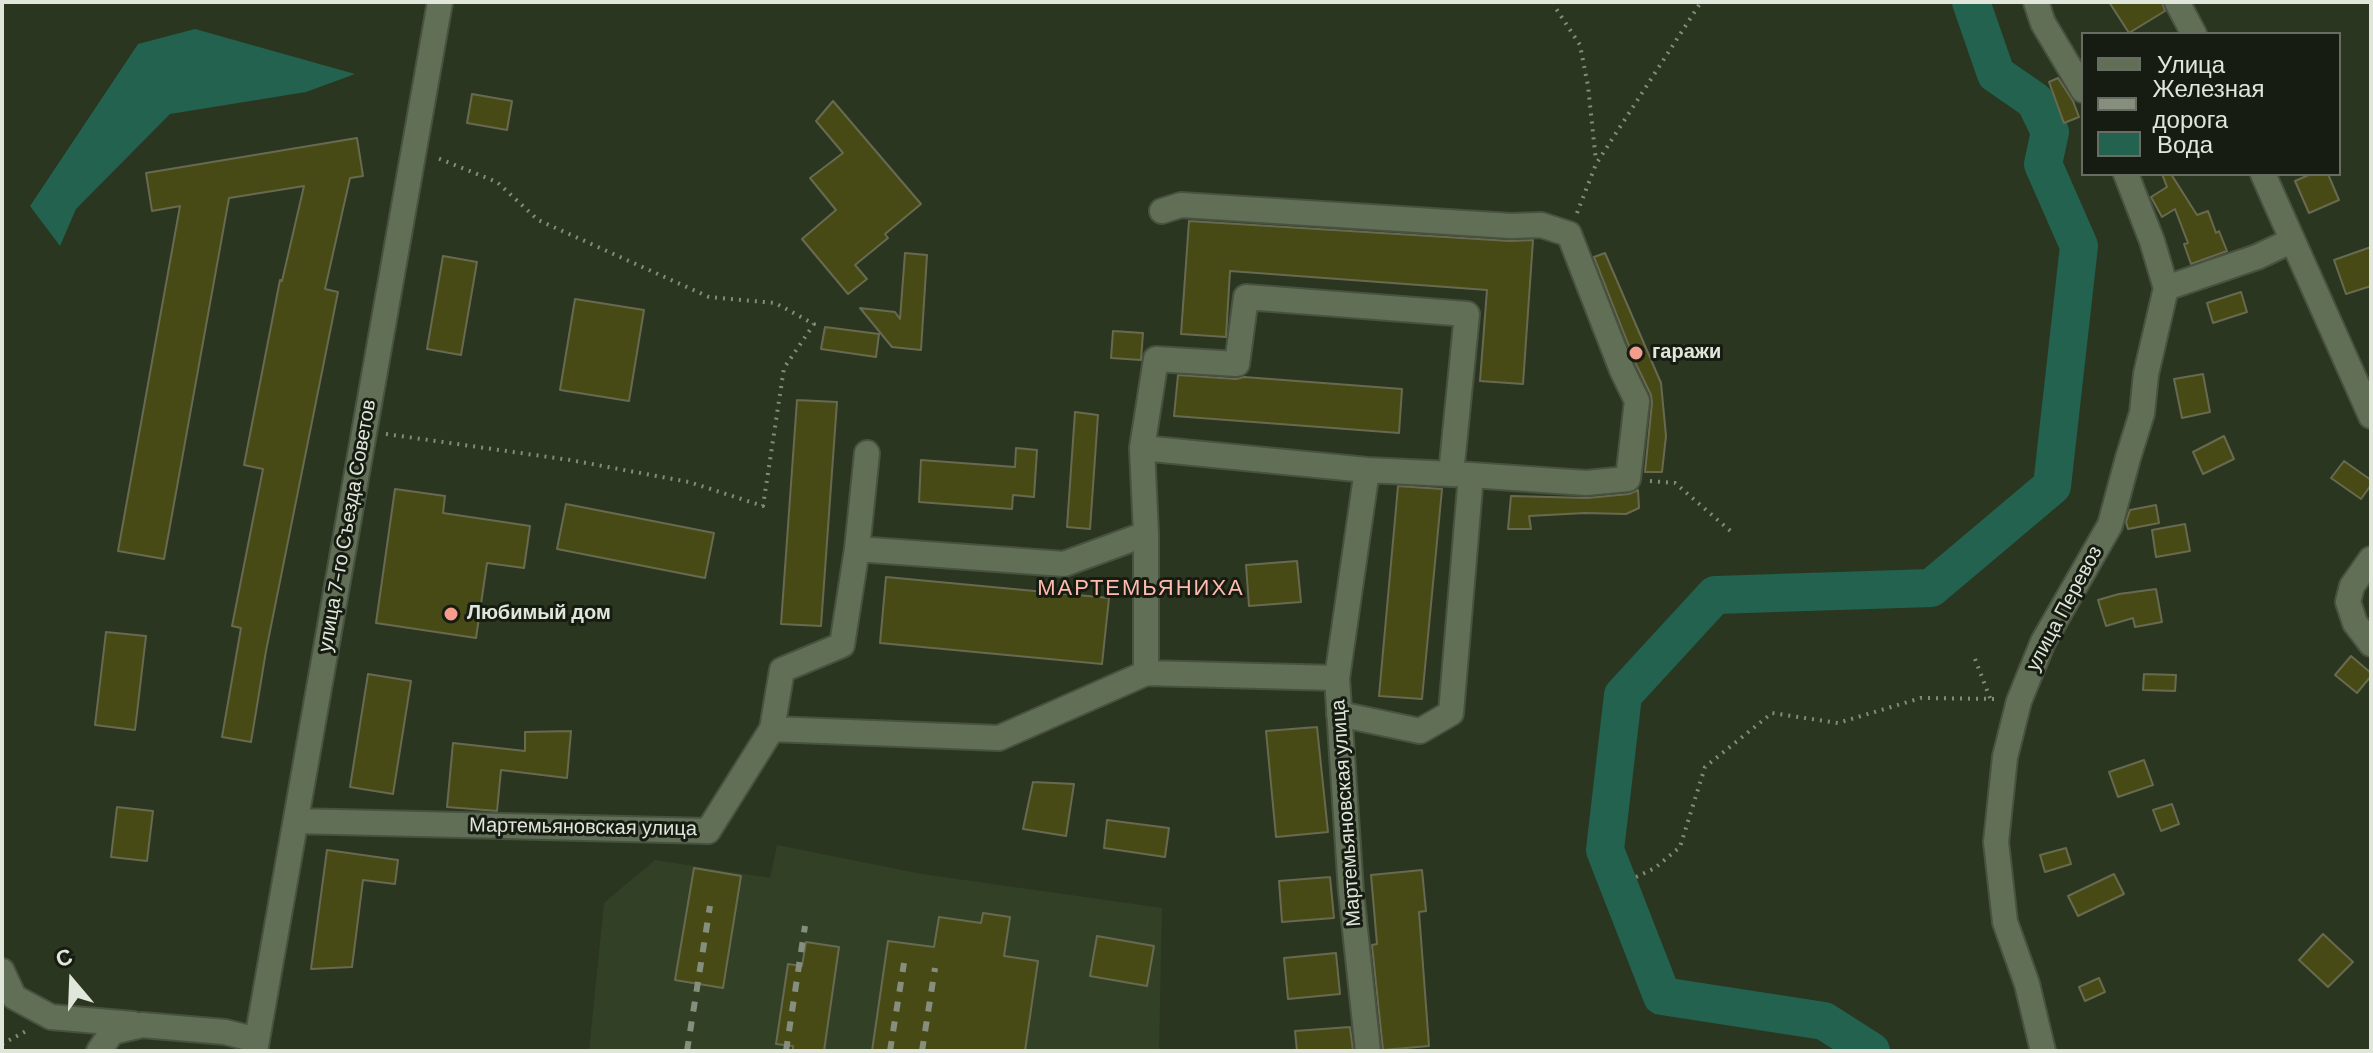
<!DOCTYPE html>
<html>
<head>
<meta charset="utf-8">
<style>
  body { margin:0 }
  #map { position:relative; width:2373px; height:1053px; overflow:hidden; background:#2b3621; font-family:"DM Sans",sans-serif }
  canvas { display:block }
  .frame { position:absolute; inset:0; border:4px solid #e0e7da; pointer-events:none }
  .legend { position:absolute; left:2081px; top:32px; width:260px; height:144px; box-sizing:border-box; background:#171c12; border:2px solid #676d62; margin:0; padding:10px 14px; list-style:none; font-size:24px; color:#e0e7da }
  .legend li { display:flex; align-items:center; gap:16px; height:40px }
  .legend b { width:40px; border:2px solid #676d62 }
  .north { position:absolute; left:32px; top:941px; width:80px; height:80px; -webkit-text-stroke:6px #171c12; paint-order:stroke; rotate:341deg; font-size:22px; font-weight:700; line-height:32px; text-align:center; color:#e0e7da }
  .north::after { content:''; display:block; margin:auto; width:28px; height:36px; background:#e0e7da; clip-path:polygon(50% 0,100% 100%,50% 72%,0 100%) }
</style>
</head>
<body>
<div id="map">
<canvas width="2373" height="1053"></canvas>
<div class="frame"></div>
<ul class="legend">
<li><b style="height:10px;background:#626f57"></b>Улица</li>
<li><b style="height:10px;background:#868f7e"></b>Железная дорога</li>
<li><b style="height:22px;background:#22624f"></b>Вода</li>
</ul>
<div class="north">С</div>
</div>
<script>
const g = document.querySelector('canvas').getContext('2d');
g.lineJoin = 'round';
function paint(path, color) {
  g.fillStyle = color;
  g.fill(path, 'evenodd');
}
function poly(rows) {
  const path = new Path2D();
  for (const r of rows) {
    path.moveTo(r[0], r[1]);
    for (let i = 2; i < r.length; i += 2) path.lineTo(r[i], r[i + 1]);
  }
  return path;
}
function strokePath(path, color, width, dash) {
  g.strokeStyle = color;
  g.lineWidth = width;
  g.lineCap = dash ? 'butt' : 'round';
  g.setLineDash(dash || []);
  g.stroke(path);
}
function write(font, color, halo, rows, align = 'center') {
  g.font = font + ' "DM Sans",sans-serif';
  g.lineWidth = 6;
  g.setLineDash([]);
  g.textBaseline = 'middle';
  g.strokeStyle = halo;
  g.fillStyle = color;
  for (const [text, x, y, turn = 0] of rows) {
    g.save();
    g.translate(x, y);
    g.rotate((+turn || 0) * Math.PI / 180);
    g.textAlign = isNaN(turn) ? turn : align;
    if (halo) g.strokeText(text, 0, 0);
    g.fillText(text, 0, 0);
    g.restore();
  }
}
paint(poly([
  [777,845,922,874,1162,908,1159,1051,589,1051,604,903,655,860,770,878]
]), '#324125');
paint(poly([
  [195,29,355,74,306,92,170,114,76,209,60,246,30,206,138,44]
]), '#22624f');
strokePath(poly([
  [1871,1051,1824,1021,1662,996,1605,850,1623,695,1715,595,1931,588,2052,486,2079,246,2043,164,2050,132,2035,101,1996,74,1971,2]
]), '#22624f', 38);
const building = poly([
  [2109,2,2162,2,2165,11,2129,33,2109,2],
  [2058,78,2073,101,2079,117,2064,123,2049,82,2058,78],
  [472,94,512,101,507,130,467,123,472,94],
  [833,101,921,204,885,234,888,238,855,265,867,279,848,294,802,239,836,210,810,178,843,153,816,121,833,101],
  [357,138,363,176,350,178,325,289,338,292,266,651,251,742,222,737,241,628,232,626,263,469,244,465,280,280,282,281,304,186,229,198,164,559,118,551,180,206,152,211,146,173,357,138],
  [2162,174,2171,174,2197,215,2208,211,2216,233,2219,231,2227,251,2191,264,2184,244,2188,243,2175,209,2162,217,2151,197,2167,187,2162,174],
  [2311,174,2328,174,2339,200,2309,213,2295,181,2311,174],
  [1189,221,1510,241,1533,240,1523,384,1480,381,1487,290,1230,271,1226,337,1181,334,1189,221],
  [2371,247,2371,286,2346,294,2334,260,2371,247],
  [905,253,927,255,921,350,892,347,860,308,895,312,900,319,905,253],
  [1605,253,1661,383,1666,436,1662,472,1645,472,1652,403,1651,395,1636,364,1594,257,1605,253],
  [443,256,477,262,461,355,427,349,443,256],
  [2241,292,2247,312,2213,323,2207,303,2241,292],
  [575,299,644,310,629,401,560,390,575,299],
  [825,327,879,334,876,357,821,349,825,327],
  [1113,331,1143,333,1141,360,1111,358,1113,331],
  [2203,374,2210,412,2182,418,2174,379,2203,374],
  [1178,375,1236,379,1244,377,1402,389,1399,433,1174,416,1178,375],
  [797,400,837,402,821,626,781,624,797,400],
  [1075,412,1098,415,1090,529,1067,527,1075,412],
  [2224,436,2234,459,2203,474,2193,452,2224,436],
  [1016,448,1037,450,1034,497,1013,495,1012,509,919,502,921,460,1015,467,1016,448],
  [2344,461,2371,480,2371,485,2361,499,2331,478,2344,461],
  [1398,486,1442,489,1422,699,1379,696,1398,486],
  [395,489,445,496,443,513,530,526,524,568,487,563,476,638,376,623,395,489],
  [1638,490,1639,508,1626,514,1585,513,1529,516,1531,529,1508,529,1511,496,1587,498,1629,494,1638,490],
  [566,504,714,533,705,578,557,549,566,504],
  [2156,505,2159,523,2128,529,2126,522,2130,510,2156,505],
  [2185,524,2190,551,2156,557,2152,530,2185,524],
  [1297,561,1301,602,1249,606,1246,565,1297,561],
  [886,577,1109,598,1102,664,880,643,886,577],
  [2156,589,2162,622,2135,627,2133,618,2106,626,2098,600,2119,594,2156,589],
  [106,632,146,636,135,730,95,725,106,632],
  [2351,656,2371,673,2371,676,2357,693,2335,675,2351,656],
  [368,674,411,681,393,794,350,787,368,674],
  [2144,674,2176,675,2175,691,2143,690,2144,674],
  [1317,727,1328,832,1276,837,1266,731,1317,727],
  [571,731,567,778,501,770,497,811,447,807,453,743,525,751,525,732,571,731],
  [2144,760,2153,785,2118,797,2109,772,2144,760],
  [1033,782,1074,784,1066,836,1023,829,1033,782],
  [2172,804,2179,824,2161,831,2153,810,2172,804],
  [117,807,153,811,147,861,111,857,117,807],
  [1107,820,1169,828,1165,857,1104,848,1107,820],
  [2066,848,2071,864,2045,872,2040,855,2066,848],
  [327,850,398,860,395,884,363,880,352,967,311,969,327,850],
  [694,868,741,876,723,988,675,980,694,868],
  [1422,870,1426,911,1419,912,1429,1046,1383,1050,1372,945,1377,944,1371,875,1422,870],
  [2114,874,2124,894,2078,916,2068,896,2114,874],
  [1330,877,1334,918,1282,922,1279,881,1330,877],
  [983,913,1010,917,1004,956,1038,961,1025,1051,872,1051,888,941,934,947,939,917,981,923,983,913],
  [2323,934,2353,962,2328,987,2299,960,2323,934],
  [1097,936,1154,946,1147,986,1090,976,1097,936],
  [806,942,839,947,824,1051,793,1051,793,1046,776,1044,788,964,802,966,806,942],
  [1336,953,1340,994,1288,999,1284,958,1336,953],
  [2099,978,2105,992,2085,1001,2079,987,2099,978],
  [1350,1027,1353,1051,1297,1051,1295,1031,1350,1027]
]);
paint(building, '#484a16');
strokePath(building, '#686a50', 2);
const minor = poly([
  [2036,2,2043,23,2083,90],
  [2177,2,2194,34],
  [2263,174,2371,416],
  [1162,211,1181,205,1511,226,1541,225,1569,234,1622,370,1637,401,1628,479,1586,483,1471,475],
  [2166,288,2257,257,2291,241],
  [1142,448,1146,534,1146,673],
  [1367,470,1451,474],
  [857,549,867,453],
  [2371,559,2352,586,2348,602,2355,623,2371,644],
  [1337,678,1367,470,1142,448,1156,359,1237,364,1246,297,1467,314,1451,474,1471,475,1451,713,1420,731,1339,714],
  [772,729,782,670,842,645,857,549,1064,564,1146,534],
  [296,821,708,831,772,729,999,738,1146,673,1337,678,1351,892,1368,1051],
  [2,971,14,997,51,1017,133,1024],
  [99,1051,112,1032,142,1025,225,1032,257,1040],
  [255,1051,440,2],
  [2043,1051,2027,984,2005,922,1996,842,2005,757,2019,701,2043,642,2110,525,2128,458,2142,413,2146,374,2166,288,2152,241,2126,174]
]);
strokePath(minor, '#485240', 28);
strokePath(poly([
  [1554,2,1555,7,1580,45,1588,86,1596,161],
  [1577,213,1596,164,1701,2],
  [386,434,570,460,689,482,763,506,784,368,814,324,775,303,709,297,538,220,497,182,435,157],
  [1650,481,1675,483,1734,534],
  [1975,659,1990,698],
  [1636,877,1655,868,1680,847,1705,767,1772,713,1838,723,1921,698,1997,699],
  [2,1044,28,1030]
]), '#838c7b', 4, [2, 6]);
strokePath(minor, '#626f57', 24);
strokePath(poly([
  [687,1051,710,906],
  [786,1051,805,926],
  [890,1051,904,963],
  [922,1051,935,968]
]), '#868f7e', 6, [10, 10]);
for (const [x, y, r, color] of [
  [1636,353,8,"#f49d8c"],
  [451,614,8,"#f49d8c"]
]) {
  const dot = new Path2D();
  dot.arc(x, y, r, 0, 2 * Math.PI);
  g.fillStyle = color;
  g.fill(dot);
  strokePath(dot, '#171c12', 3);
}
write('bold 20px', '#e0e7da', '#171c12', [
  ["гаражи",1652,353],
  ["Любимый дом",467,614]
], 'left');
write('20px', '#e0e7da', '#171c12', [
  ["улица 7-го Съезда Советов",348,526,-80],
  ["улица Перевоз",2065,609,-62],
  ["Мартемьяновская улица",1347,813,-94],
  ["Мартемьяновская улица",583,828,1]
]);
g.letterSpacing = '2px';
write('22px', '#ffbcae', '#171c12', [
  ["МАРТЕМЬЯНИХА",1141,589]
]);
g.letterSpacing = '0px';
</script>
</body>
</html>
